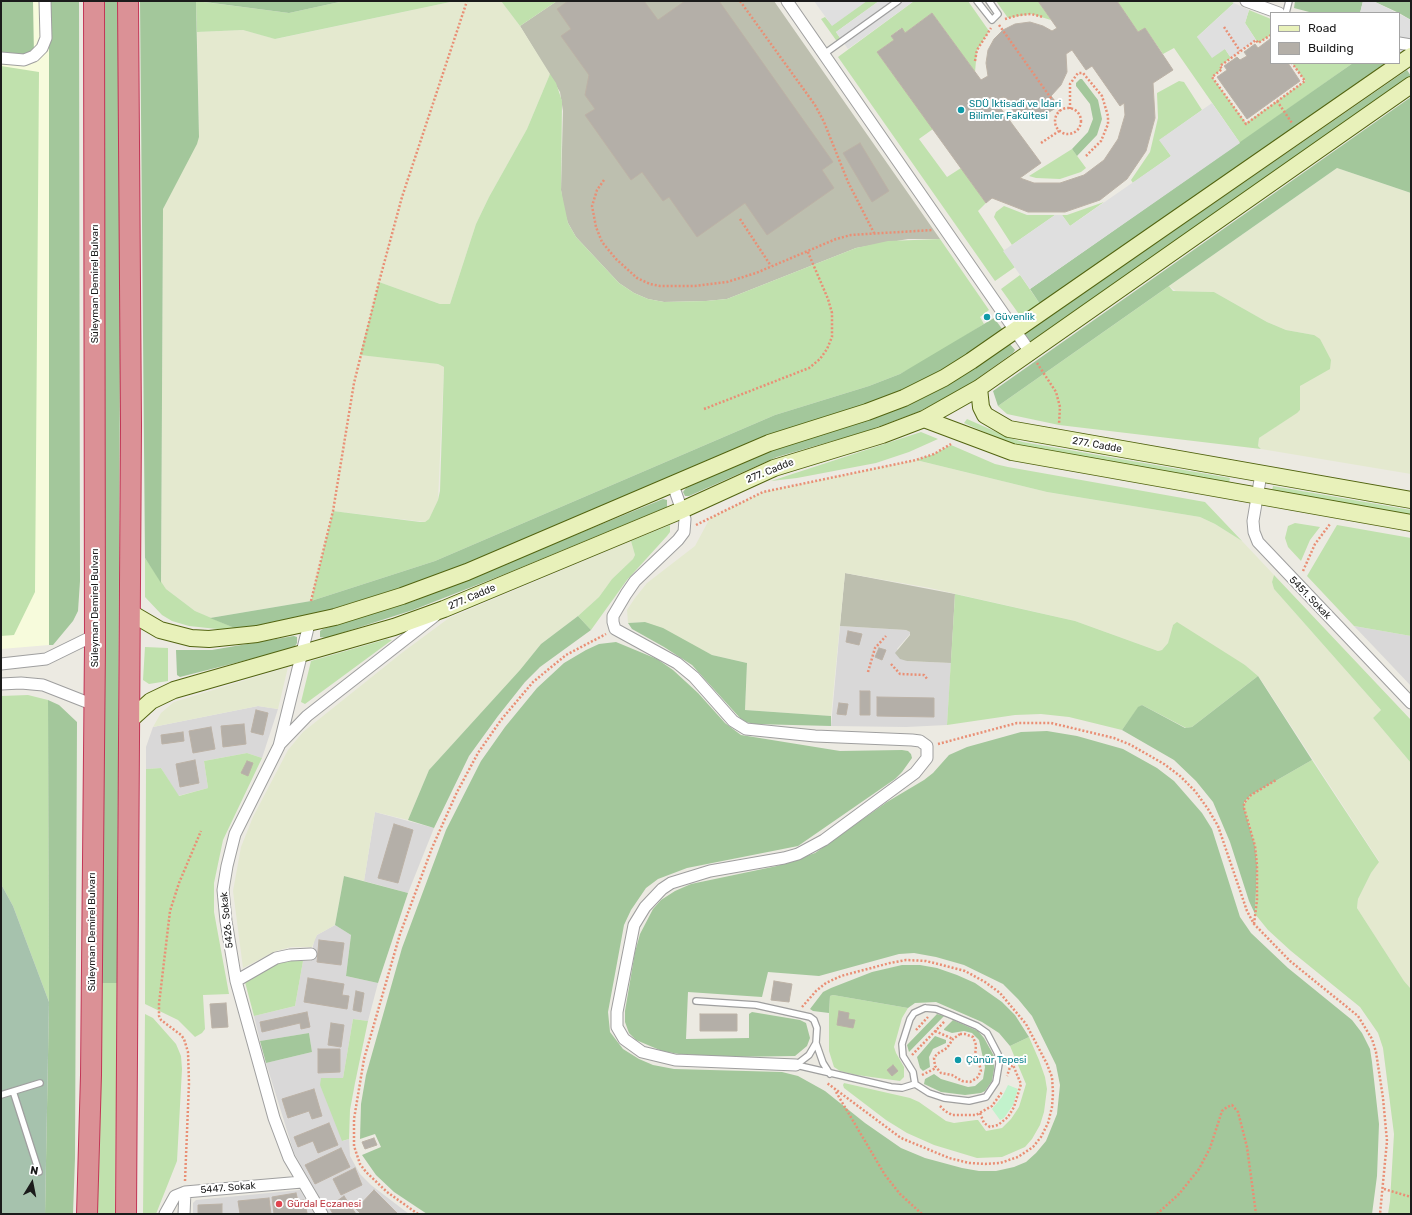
<!DOCTYPE html>
<html>
<head>
<meta charset="utf-8">
<style>
  body { margin:0 }
  #map { position:relative; width:1412px; height:1215px; overflow:hidden; background:#eceae2; font-family:Rubik,sans-serif }
  canvas { display:block }
  .frame { position:absolute; inset:0; border:2px solid #1b1b1b; pointer-events:none }
  .legend { position:absolute; left:1270px; top:12px; width:130px; height:52px; box-sizing:border-box; background:#fff; border:1px solid #a4a4a4; margin:0; padding:5px 7px; list-style:none; font-size:12px; color:#1b1b1b }
  .legend li { display:flex; align-items:center; gap:8px; height:20px }
  .legend b { width:20px; border:1px solid #a4a4a4 }
  .north { position:absolute; left:12px; top:1163px; width:40px; height:40px; -webkit-text-stroke:3px #fff; paint-order:stroke; rotate:10deg; font-size:11px; font-weight:700; line-height:16px; text-align:center; color:#1b1b1b }
  .north::after { content:''; display:block; margin:auto; width:14px; height:18px; background:#1b1b1b; clip-path:polygon(50% 0,100% 100%,50% 72%,0 100%) }
</style>
</head>
<body>
<div id="map">
<canvas width="1412" height="1215"></canvas>
<div class="frame"></div>
<ul class="legend">
<li><b style="height:5px;background:#e8f1ba"></b>Road</li>
<li><b style="height:11px;background:#b4afa8"></b>Building</li>
</ul>
<div class="north">N</div>
</div>
<script>
const g = document.querySelector('canvas').getContext('2d');
g.lineJoin = 'round';
function paint(path, color) {
  g.fillStyle = color;
  g.fill(path, 'evenodd');
}
function poly(rows) {
  const path = new Path2D();
  for (const r of rows) {
    if (r.length === 3) {
      path.moveTo(r[0] + r[2], r[1]);
      path.arc(r[0], r[1], r[2], 0, 2 * Math.PI);
      continue;
    }
    path.moveTo(r[0], r[1]);
    for (let i = 2; i < r.length; i += 2) path.lineTo(r[i], r[i + 1]);
  }
  return path;
}
function strokePath(path, color, width, dash) {
  g.strokeStyle = color;
  g.lineWidth = width;
  g.lineCap = dash ? 'butt' : 'round';
  g.setLineDash(dash || []);
  g.stroke(path);
}
function write(font, color, halo, rows, align = 'center') {
  g.font = font + ' Rubik,sans-serif';
  g.lineWidth = 4;
  g.setLineDash([]);
  g.textBaseline = 'middle';
  g.strokeStyle = halo;
  g.fillStyle = color;
  for (const [text, x, y, turn = 0] of rows) {
    g.save();
    g.translate(x, y);
    g.rotate((+turn || 0) * Math.PI / 180);
    g.textAlign = isNaN(turn) ? turn : align;
    if (halo) g.strokeText(text, 0, 0);
    g.fillText(text, 0, 0);
    g.restore();
  }
}
paint(poly([
  [840,626,906,630,910,632,910,634,897,649,907,661,951,663,947,725,906,727,831,726],
  [1354,626,1411,636,1411,686,1375,648],
  [258,706,278,709,262,758,247,753,204,761,208,788,178,796,161,768,146,769,146,747,153,727],
  [375,812,434,828,408,893,364,881],
  [335,925,351,935,346,976,378,983,368,1021,353,1019,343,1078,321,1078,343,1141,349,1139,350,1156,360,1174,371,1185,409,1214,329,1214,294,1153,266,1063,312,1052,309,1033,260,1041,254,1016,295,1006,303,961,311,961,314,940,317,935],
  [300,1190,314,1214,193,1214,193,1203,196,1200]
]), '#d9d8d8');
paint(poly([
  [1,1,49,1,49,645,1,649]
]), '#f7fbdc');
paint(poly([
  [557,1,774,1,940,239,908,239,856,248,727,299,706,301,664,302,648,299,634,293,619,283,576,237,568,223,564,211,561,190,563,111,560,92,520,26],
  [845,573,955,594,951,663,907,661,900,659,895,653,910,635,910,632,906,630,840,626]
]), '#bdbfaf');
paint(poly([
  [455,1,501,1,520,26,550,74,527,129,489,197,476,224,450,304,440,304,379,282,361,355,438,364,444,367,438,500,429,519,425,522,333,511,311,601,210,618,195,611,166,589,161,583,163,209,199,137,197,32,243,30,276,39],
  [1337,168,1411,193,1411,474,1261,449,1258,446,1259,438,1300,410,1300,386,1305,382,1314,335,1286,330,1267,322,1214,292,1176,291,1169,286],
  [916,460,1047,492,1200,517,1215,524,1242,541,1274,575,1272,582,1274,589,1381,710,1373,718,1411,763,1411,989,1404,981,1357,908,1358,899,1371,873,1379,861,1265,686,1258,676,1245,665,1173,625,1168,643,1162,650,1158,651,1075,621,930,588,845,573,831,716,745,710,747,663,712,655,645,622,628,623,627,610,635,598,647,583,695,546,710,518,763,492],
  [631,541,635,555,633,559,612,579,599,597,578,616,541,644,520,670,429,770,408,820,375,812,364,881,344,876,335,925,317,935,312,947,291,947,276,951,243,968,233,891,241,847,253,817,288,750,303,732,403,652,449,618],
  [288,667,278,709,258,706,153,727,161,713,174,702]
]), '#e4e9cf');
paint(poly([
  [196,1,289,13,344,1,455,1,275,39,243,30,197,32],
  [501,1,557,1,520,26],
  [865,1,879,1,836,32,842,41,838,43,821,19,825,17,832,25],
  [914,1,968,1,989,31,977,50,975,72,932,13,905,33,901,28,891,36,894,40,877,52,933,129,919,139,947,177,961,168,986,203,978,211,1015,267,995,281,838,57],
  [996,1,1038,1,1051,20,1031,14,1008,18],
  [1117,1,1230,1,1234,3,1197,37,1225,49,1231,58,1220,66,1222,69,1212,77,1246,123,1305,81,1292,63,1353,63,1240,143,1174,48,1163,54,1145,28,1138,32],
  [1249,10,1271,19,1271,35,1258,43,1245,23],
  [1,66,39,72,35,592,14,635,1,636],
  [550,74,556,83,562,101,561,190,568,223,576,237,619,283,634,293,648,299,664,302,706,301,727,299,856,248,888,241,940,239,989,310,980,317,984,324,923,362,900,374,869,386,775,415,435,561,311,601,333,511,420,522,425,522,429,519,438,500,440,491,444,367,438,364,360,355,379,282,440,304,450,304,476,224,489,197,527,129],
  [1179,81,1184,82,1202,110,1160,140,1171,156,1133,183,1131,180,1150,152,1158,118,1157,93],
  [1072,149,1086,168,1081,172,1060,179,1036,178,1029,176],
  [1104,202,1070,226,1062,215,1067,215],
  [1004,206,1027,215,1055,215,1012,245,994,217,996,212],
  [1020,275,1040,304,1021,317,1001,289],
  [1169,286,1173,291,1214,292,1267,322,1286,330,1314,335,1320,339,1331,360,1330,369,1300,386,1300,410,1297,413,1259,438,1258,446,1261,449,1059,425,1007,414,998,406],
  [967,419,1010,438,1023,442,1230,478,1229,483,1022,447,1009,443,964,423],
  [921,432,938,439,909,452,876,463,797,478,771,481],
  [951,445,995,464,1008,467,1205,502,1242,541,1215,524,1200,517,1047,492,916,460,934,454],
  [1273,486,1411,510,1411,515,1272,491],
  [1295,523,1320,527,1310,540,1301,561,1288,547,1285,538,1288,526],
  [670,525,670,532,667,536,627,580,591,630,578,616,599,597,612,579,633,559,635,555,631,541],
  [1337,525,1411,538,1411,636,1354,626,1307,576],
  [145,558,166,589,195,611,237,629,217,629,189,626,172,621,162,615,145,597],
  [1274,575,1411,720,1411,763,1373,718,1381,710,1274,589,1272,582],
  [955,594,1075,621,1158,651,1162,650,1168,643,1173,625,1177,622,1245,665,1258,676,1192,727,1186,728,1142,705,1138,708,1122,730,1069,717,1041,714,1015,715,947,725],
  [387,639,392,640,305,704,301,702,311,661],
  [145,647,168,648,168,681,149,684,143,680],
  [28,695,48,700,49,1002,13,906,1,884,1,696],
  [247,753,262,758,223,840,214,883,214,912,229,994,203,995,205,1029,202,1033,195,1037,178,1020,145,1004,146,769,161,768,179,796,208,788,204,761],
  [1312,760,1379,862,1371,873,1358,899,1357,908,1404,981,1411,989,1411,1214,1388,1214,1390,1201,1394,1134,1383,1048,1378,1033,1360,1007,1291,951,1268,930,1255,914,1257,865,1255,846,1244,808,1244,803,1251,795],
  [300,959,303,961,295,1006,254,1016,245,982,278,963,286,960],
  [102,983,117,983,115,1214,97,1214],
  [833,995,908,1008,902,1018,894,1047,896,1053,904,1067,904,1077,900,1081,857,1075,840,1071,834,1067,829,1051,829,1013,830,996],
  [145,1014,153,1018,176,1044,181,1056,182,1069,177,1161,156,1214,143,1214],
  [353,1019,368,1021,355,1083,350,1110,349,1139,342,1141,320,1085,321,1078,343,1078],
  [1029,1037,1039,1060,1045,1077,1047,1089,1044,1112,1040,1125,1032,1139,1025,1147,1002,1157,977,1158,934,1145,907,1133,886,1120,844,1088,843,1085,844,1083,910,1098,919,1102,946,1121,954,1123,976,1120,978,1120,986,1131,1002,1128,1011,1119,1019,1107,1026,1084,1010,1046]
]), '#c0e1ad');
paint(poly([
  [1,1,33,1,34,56,1,58],
  [49,1,79,1,80,581,78,611,73,621,53,645,49,645],
  [103,1,119,1,120,363,117,983,102,983,105,609],
  [140,1,196,1,199,137,197,144,163,209,161,583,145,558],
  [197,1,344,1,289,13],
  [1295,1,1363,1,1360,13,1313,13,1294,8],
  [1373,1,1411,1,1411,20,1399,13],
  [1353,63,1386,63,1040,304,1030,289],
  [1407,70,1411,76,1030,342,1025,336,1026,333],
  [1080,79,1082,79,1098,100,1102,119,1097,135,1077,156,1072,149,1088,132,1093,119,1090,104,1076,86,1076,83],
  [1411,97,1411,193,1337,168,998,406,993,391],
  [994,318,1003,330,966,356,911,387,876,402,780,431,438,576,303,618,237,629,210,618,311,601,435,561,775,415,869,386,900,374],
  [1009,343,1015,350,1013,353,964,388,918,412,867,431,777,457,689,496,685,496,683,492,686,488,755,456],
  [663,499,667,500,667,507,505,574,413,610,326,638,320,637,320,631,323,629,414,601],
  [578,616,591,630,540,667,525,682,498,716,469,756,434,828,408,820,429,770,520,670,541,644],
  [645,622,663,628,712,655,747,663,745,710,831,716,831,726,754,724,746,722,740,718,692,665,664,647,632,629,628,623],
  [294,636,297,637,297,643,294,648,180,677,177,675,176,650,212,650],
  [616,642,657,659,673,670,698,693,725,723,741,735,840,751,902,750,908,751,911,754,912,758,902,772,895,779,798,846,687,868,658,879,646,888,631,910,624,925,608,1012,610,1032,623,1049,639,1059,653,1065,674,1069,782,1072,798,1076,825,1091,865,1123,901,1148,925,1158,962,1168,979,1171,996,1171,1014,1167,1026,1162,1036,1153,1046,1141,1057,1114,1060,1085,1056,1065,1032,1016,1018,999,1003,984,964,965,936,957,914,953,899,954,819,976,768,972,762,997,688,992,686,1039,749,1038,749,1014,752,1012,800,1020,806,1023,810,1038,807,1046,795,1056,728,1057,679,1054,662,1051,636,1040,629,1033,625,1022,625,1011,635,952,640,934,653,909,661,900,675,891,691,884,777,866,815,853,887,802,924,780,933,773,949,755,967,747,1021,732,1047,731,1077,736,1123,749,1157,768,1174,781,1202,813,1212,829,1240,917,1251,933,1288,968,1352,1020,1362,1033,1370,1049,1372,1062,1379,1124,1377,1176,1372,1214,427,1214,394,1192,376,1175,362,1155,381,1147,375,1134,360,1139,361,1104,366,1075,402,948,446,830,481,761,505,727,537,688,564,663,586,650,599,644],
  [1258,676,1312,760,1251,795,1244,802,1244,808,1255,846,1257,865,1255,914,1249,901,1230,842,1213,802,1196,781,1174,760,1122,730,1138,707,1142,705,1185,728,1192,727],
  [48,700,59,705,77,722,75,1158,73,1214,45,1214,49,1002],
  [344,876,408,893,378,983,346,976,351,935,335,925],
  [902,965,920,965,937,968,957,975,975,983,1002,1002,1015,1015,1029,1037,1010,1046,999,1033,982,1022,936,1002,915,1003,908,1008,833,995,830,996,829,1013,813,1011,810,1009,823,992,831,988,872,972],
  [937,1014,944,1016,909,1052,907,1045],
  [953,1020,978,1031,984,1038,994,1056,994,1069,992,1081,985,1091,981,1093,965,1095,941,1092,924,1084,925,1079,934,1074,941,1079,968,1087,975,1086,983,1079,985,1067,979,1040,972,1033,964,1031,952,1033,944,1030,944,1029],
  [309,1033,312,1052,266,1063,260,1041],
  [935,1036,946,1040,946,1043,933,1049,929,1057,930,1067,923,1071,920,1068,917,1057]
]), '#a3c79b');
paint(poly([
  [1,884,13,906,49,1002,45,1214,1,1214]
]), '#a6c2ad');
paint(poly([
  [1008,1085,1018,1089,1013,1105,1004,1118,1000,1120,992,1109,1002,1097]
]), '#c2f2cc');
paint(poly([
  [814,1,867,1,832,26],
  [879,1,914,1,848,49,836,32],
  [1363,1,1373,1,1397,13,1360,13],
  [1234,3,1249,10,1245,23,1256,40,1231,58,1225,49,1212,58,1197,37],
  [1399,14,1411,20,1411,46,1399,54],
  [1212,103,1240,143,1030,289,1003,251,1055,215,1062,215,1070,226,1171,156,1159,140]
]), '#dfdfdf');
const building = poly([
  [568,1,644,1,658,20,685,1,719,1,833,162,822,170,834,188,767,235,745,203,697,237,669,197,663,201,642,172,631,180,585,115,595,109,585,95,589,75,561,36,571,29,557,9,568,1],
  [1038,1,1117,1,1138,32,1145,28,1173,70,1153,83,1155,118,1146,151,1127,179,1100,200,1065,212,1028,212,992,198,986,203,877,52,894,40,891,36,902,28,905,33,932,13,981,80,988,76,986,63,988,50,994,39,1003,30,1015,24,1030,22,1043,26,1052,31,1057,28,1038,1],
  [1072,50,1086,70,1092,66,1120,106,1124,103,1125,115,1118,139,1104,160,1084,175,1060,183,1034,183,1020,178,1041,163,996,102,1003,97,1014,102,1011,114,1028,117,1046,114,1059,106,1051,96,1061,85,1067,72,1066,54,1072,50],
  [1270,39,1271,63,1288,63,1300,81,1247,119,1217,77,1227,70,1224,66,1237,57,1240,60,1247,56,1244,52,1255,44,1258,48,1270,39],
  [860,143,889,191,872,202,843,153,860,143],
  [848,631,862,634,859,645,846,642,848,631],
  [879,648,886,650,882,660,875,657,879,648],
  [860,691,870,691,870,715,860,715,860,691],
  [877,697,934,698,934,717,877,716,877,697],
  [839,703,848,704,846,715,837,714,839,703],
  [256,710,268,713,263,735,251,732,256,710],
  [244,724,246,744,223,747,221,726,244,724],
  [211,727,215,749,193,753,189,731,211,727],
  [183,732,184,741,162,744,161,735,183,732],
  [195,760,199,783,180,787,176,764,195,760],
  [247,761,253,763,248,776,241,773,247,761],
  [394,824,413,830,398,883,378,878,394,824],
  [319,940,344,943,341,965,317,962,319,940],
  [308,978,344,984,342,995,349,996,347,1009,304,1002,308,978],
  [774,981,792,984,789,1002,771,1000,774,981],
  [356,991,364,993,361,1012,353,1010,356,991],
  [226,1003,228,1027,212,1028,210,1004,226,1003],
  [839,1011,849,1013,848,1019,855,1020,853,1028,837,1025,839,1011],
  [307,1012,310,1027,301,1029,300,1023,262,1032,260,1022,307,1012],
  [700,1014,737,1014,737,1031,700,1031,700,1014],
  [331,1023,344,1025,341,1047,328,1045,331,1023],
  [318,1049,340,1049,340,1072,318,1073,318,1049],
  [893,1065,898,1071,892,1076,887,1070,893,1065],
  [314,1089,322,1116,312,1119,309,1111,288,1118,282,1099,314,1089],
  [329,1123,338,1145,318,1153,313,1141,298,1147,294,1137,329,1123],
  [374,1138,377,1145,365,1149,362,1142,374,1138],
  [341,1148,350,1167,315,1184,305,1165,341,1148],
  [355,1168,362,1185,341,1195,333,1179,355,1168],
  [374,1190,398,1214,361,1214,356,1209,374,1190],
  [296,1193,298,1201,304,1200,307,1213,274,1214,272,1197,296,1193],
  [344,1196,356,1214,333,1214,329,1207,344,1196],
  [269,1198,271,1214,240,1214,238,1201,269,1198],
  [222,1204,222,1214,198,1214,198,1205,222,1204]
]);
paint(building, '#b4afa8');
strokePath(building, '#bcb2a6', 1);
const lane = poly([
  [977,1,992,20,998,14,989,1],
  [1286,13,1289,1],
  [824,54,898,1],
  [696,1001,756,1005,810,1017,814,1020,817,1028,816,1043,809,1055,796,1065],
  [925,1008,936,1009,951,1015,977,1026,987,1033,998,1054,999,1064,996,1082,986,1097,969,1101,944,1098,929,1093,915,1084,913,1072,903,1056,902,1044,910,1019,914,1013,925,1008],
  [816,1043,823,1063,830,1074],
  [796,1065,891,1087,902,1088,915,1084],
  [13,1091,39,1172],
  [1,1095,40,1083]
]);
const street = poly([
  [787,1,1030,352],
  [1246,1,1279,13],
  [1399,43,1411,45],
  [1,58,24,60,34,56,42,48,46,38,45,1],
  [1261,474,1253,521,1254,532,1258,542,1411,703],
  [673,485,685,519,684,532,678,540,635,581,626,594,613,616,613,622,615,629,677,663,694,677,733,721,746,729,815,736,912,740,920,741,927,746,927,758,915,773,824,840,798,854,784,858,710,871,671,883,662,889,645,907,634,925,617,1012,617,1027,624,1039,642,1052,675,1060,796,1065],
  [309,624,279,746,235,834,227,866,223,890,226,921,236,981,274,1118,289,1158,322,1214],
  [1,664,46,659,95,635],
  [1,684,21,683,43,685,94,705],
  [280,744,307,716,435,616],
  [236,981,276,958,290,955,311,954],
  [165,1214,175,1196,185,1192,302,1182],
  [184,1214,185,1192]
]);
const secondary = poly([
  [979,388,981,407,985,415,1009,429,1411,500],
  [924,419,1012,452,1411,523],
  [131,613,160,630,191,638,209,639,257,634,335,617,402,596,467,572,769,443,867,412,904,398,944,378,971,361,1411,56],
  [130,720,151,701,174,690,394,627,444,609,682,510,774,468,882,435,924,419,979,388,1411,85]
]);
const highway = poly([
  [87,1214,91,1075,95,645,94,1],
  [126,1214,131,425,128,1]
]);
strokePath(lane, '#9f9f9f', 8);
strokePath(street, '#9f9f9f', 13);
strokePath(secondary, '#526410', 18);
strokePath(highway, '#c23656', 22);
strokePath(poly([
  [740,1,815,105,824,122,848,182,874,233],
  [1005,19,1019,15,1031,14,1043,17],
  [999,25,1060,111],
  [1224,27,1240,51],
  [1271,35,1258,43,1256,40,1220,66,1222,69,1212,77,1246,124,1305,81,1292,63],
  [975,61,977,50,991,28],
  [1277,101,1292,123],
  [1068,121,13],
  [1070,109,1070,84,1078,73,1083,73,1102,96,1108,116,1108,124,1101,141,1086,156],
  [1041,143,1059,131],
  [604,180,597,190,592,206,596,227,602,242,616,259,637,278,650,284,660,286,695,286,727,282,756,273,836,239,851,235,932,230],
  [740,219,771,266],
  [1037,363,1056,392,1060,407,1059,424],
  [704,409,809,368,820,359,827,349,832,337,832,313,828,299,807,250],
  [696,525,763,492,916,460,934,454,951,444],
  [1303,571,1315,544,1330,524],
  [311,601,333,511,354,383,379,282,402,197,467,1],
  [891,664,900,674,924,675,928,680],
  [868,672,875,648,886,636],
  [938,744,1017,723,1051,723,1114,738,1131,745,1164,764,1180,776,1195,791,1208,809,1218,826,1247,911,1254,924,1290,961,1358,1016,1372,1039,1376,1052,1383,1098,1387,1141,1380,1214],
  [1254,924,1257,900,1257,865,1255,846,1244,808,1244,803,1251,795,1276,780],
  [802,1007,816,991,826,983,841,976,890,963,906,960,926,961,965,971,985,982,1000,993,1026,1024,1047,1064,1052,1077,1053,1093,1052,1107,1048,1123,1041,1137,1033,1147,1018,1157,1000,1163,985,1164,969,1163,949,1158,901,1138,827,1083],
  [916,1030,928,1017],
  [935,1031,953,1039],
  [960,1034,965,1034,973,1037,976,1045,975,1057,979,1063,981,1071,977,1078,970,1082,962,1081,952,1075,941,1073,935,1066,934,1058,937,1054,947,1048,953,1039,960,1034],
  [912,1055,945,1021],
  [922,1075,936,1068],
  [836,1092,885,1175,900,1194,922,1214],
  [940,1106,945,1111,952,1115,976,1115,992,1106,1002,1092],
  [980,1113,984,1123,990,1127,998,1125,1008,1117,1014,1107,1021,1084,1013,1065,1010,1067,1007,1076],
  [185,1181,189,1083,188,1052,184,1039,181,1035,161,1020,159,1016,159,1004,170,911,179,883,201,831],
  [1384,1189,1411,1197],
  [418,1214,387,1192,366,1172,360,1164,354,1146,354,1119,364,1059,400,934,432,848,457,792,478,753,501,720,533,682,566,655,606,634],
  [1157,1214,1179,1194,1199,1169,1210,1148,1222,1111,1227,1107,1232,1105,1238,1112,1247,1147,1256,1214]
]), '#e98f75', 2.5, [2, 2]);
strokePath(lane, '#fff', 5.5);
strokePath(street, '#fff', 11);
strokePath(secondary, '#e8f1ba', 16);
strokePath(highway, '#db9196', 20);
for (const [x, y, r, color] of [
  [961,110,4,"#0f9aa8"],
  [987,317,4,"#0f9aa8"],
  [958,1060,4,"#0f9aa8"],
  [279,1204,4,"#e0444e"]
]) {
  const dot = new Path2D();
  dot.arc(x, y, r, 0, 2 * Math.PI);
  g.fillStyle = color;
  g.fill(dot);
  strokePath(dot, '#fff', 1.5);
}
write('10px', '#0d838f', '#fff', [
  ["SDÜ İktisadi ve İdari",969,104],
  ["Bilimler Fakültesi",969,116],
  ["Güvenlik",995,317],
  ["Çünür Tepesi",966,1060]
], 'left');
write('10px', '#1b1b1b', '#fff', [
  ["Süleyman Demirel Bulvarı",95,284,-90],
  ["277. Cadde",1097,445,10],
  ["277. Cadde",770,471,-22],
  ["277. Cadde",472,597,-23],
  ["5451. Sokak",1310,598,46],
  ["Süleyman Demirel Bulvarı",95,608,-90],
  ["5426. Sokak",227,920,-96],
  ["Süleyman Demirel Bulvarı",92,932,-90],
  ["5447. Sokak",228,1188,-5]
]);
write('10px', '#be3a42', '#fff', [
  ["Gürdal Eczanesi",287,1204]
], 'left');
</script>
</body>
</html>
